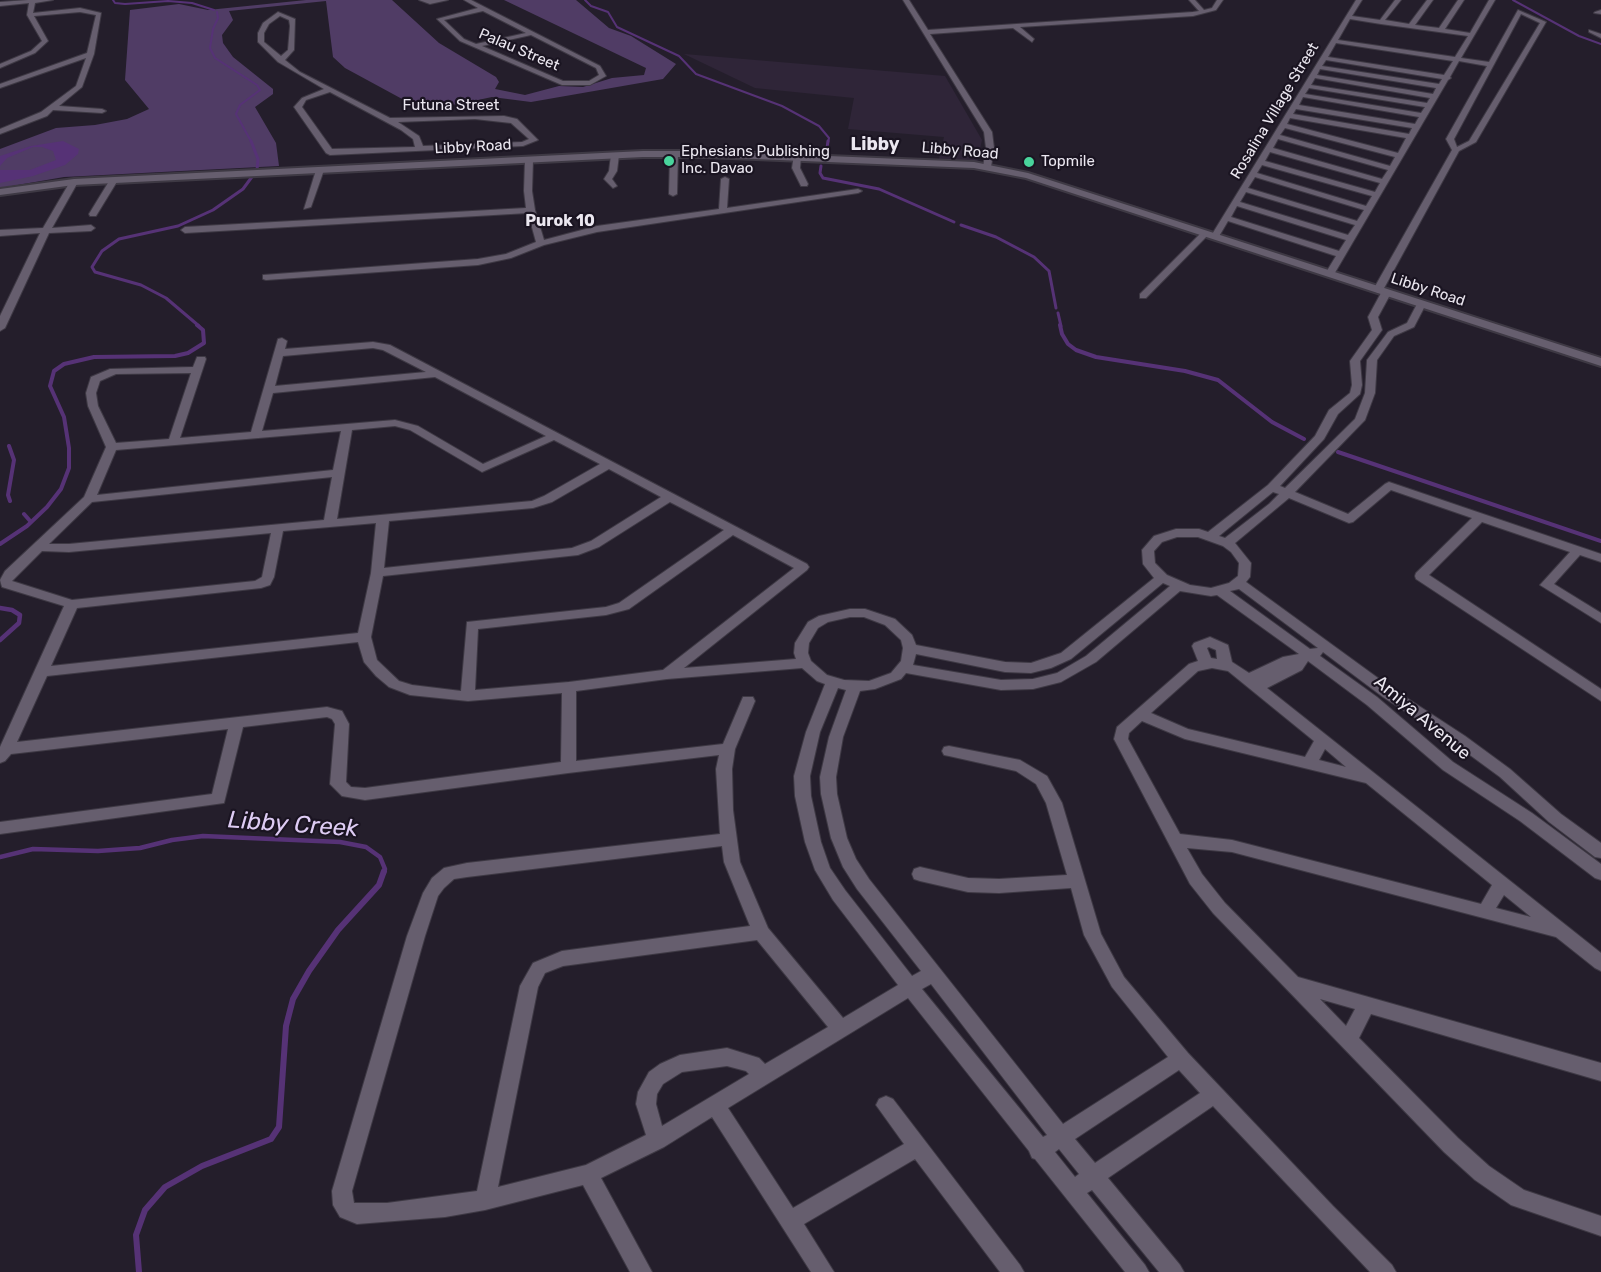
<!DOCTYPE html>
<style>
body{margin:0}
canvas{display:block;background:#241e2b}
</style>
<canvas width="1601" height="1272"></canvas>
<script>
const context = document.querySelector('canvas').getContext('2d');
context.lineJoin = 'round';
function paint(path, color) { context.fillStyle = color; context.fill(path, 'evenodd'); }
const toPath = rows => new Path2D(rows.map(r => 'M' + r).join(''));
function stroke(path, color, width, dash) { context.strokeStyle = color; context.lineWidth = width; context.lineCap = dash ? 'butt' : 'round'; context.setLineDash(dash || []); context.stroke(path); }
function label(font, color, halo, rows, align = 'center') {
  context.font = font + ' Rubik,sans-serif'; context.lineWidth = 4.5; context.setLineDash([]); context.textBaseline = 'middle'; context.strokeStyle = halo; context.fillStyle = color; for (const [text, x, y, turn = 0] of rows) {
    context.save(); context.translate(x, y); context.rotate((+turn || 0) * Math.PI / 180); context.textAlign = isNaN(turn) ? turn : align; if (halo) context.strokeText(text, 0, 0); context.fillText(text, 0, 0); context.restore();
  }
}
paint(toPath([
 [684,54,945,76,982,140,977,162,939,159,944,137,848,129,854,98,755,88]
]), '#2f2538');
paint(toPath([
 [306,0,392,0,439,43,496,77,499,82,495,89,525,95,559,86,583,87,612,78,644,75,646,68,504,0,576,0,609,28,631,36,676,64,663,79,531,102,492,97,459,104,436,106,419,104,404,100,345,68,333,57,326,1,229,11,233,20,222,35,223,43,233,57,273,89,273,94,255,107,276,143,279,166,64,177,0,188,0,149,56,128,95,125,127,119,149,109,125,80,130,10,179,4,208,10]
]), '#503c65');
paint(toPath([
 [63,141,79,149,78,154,65,165,33,176,0,183,0,170,30,170,56,160,53,151,42,147,33,147,7,158,0,166,0,156,31,146]
]), '#563276');
stroke(toPath([
 [113,0,115,3,125,4,168,1,192,3,214,10],
 [585,0,591,6,608,12,617,27,679,56,696,74,782,106,819,126,829,138,828,143],
 [1513,0,1579,36,1601,44],
 [217,12,218,18,213,29,210,48,215,58,257,85,260,90,240,105,236,114,252,143]
]), '#563276', 2);
stroke(toPath([
 [826,155,828,141],
 [821,166,820,173,823,178,879,189,954,222],
 [961,225,996,237,1034,257,1049,271,1056,308],
 [1058,313,1061,326],
 [199,326,166,298,141,285,95,272,92,267,102,251,119,239,178,226,213,210,243,189,257,170,258,159,251,141]
]), '#563276', 3);
stroke(toPath([
 [1060,325,1062,334,1068,344,1076,350,1096,357,1185,371,1218,380,1272,422,1304,439],
 [9,446,14,460,8,495,10,501],
 [1338,452,1601,541],
 [24,514,31,522],
 [0,544,27,526,47,507,61,489,69,468,69,448,64,417,50,386,54,371,64,364,94,357,175,356,188,353,204,343,203,330,197,325]
]), '#563276', 4);
stroke(toPath([
 [0,608,12,610,20,615,19,623,0,640],
 [0,857,33,849,98,851,140,848,172,840,203,836,340,842,366,847,380,857,385,869,384,873]
]), '#563276', 4.5);
stroke(toPath([
 [139,1272,136,1235,145,1210,165,1187,202,1166,271,1139,279,1127,286,1026,293,999,309,971,338,930,379,885,384,871]
]), '#563276', 6);
const minor = toPath([
 [28,0,53,0,35,3,33,13,80,8,101,13,94,54,82,87,59,106,102,109,106,111,102,113,53,110,47,116,0,134,0,129,41,112,76,86,86,58,0,88,0,84,87,53,96,15,80,12,34,16,48,41,35,53,0,68,0,64,31,51,42,41,27,15,29,3,0,6,0,2,28,0],
 [419,0,448,0,430,4,419,0],
 [464,0,471,0,600,66,606,76,590,85,562,85,460,41,437,19,478,8,464,0],
 [483,11,526,33,476,44,464,39,444,20,483,11],
 [531,35,596,68,599,75,589,81,563,81,482,46,531,35],
 [903,0,909,0,928,30,1193,12,1199,11,1189,0,1195,0,1204,10,1212,8,1217,0,1223,0,1216,10,1193,16,1020,27,1034,39,1032,42,1013,28,930,34,992,132,994,148,991,167,987,169,983,167,986,148,984,132,903,0],
 [1356,0,1362,0,1352,16,1380,20,1395,0,1401,0,1385,20,1409,24,1427,0,1433,0,1415,25,1439,28,1458,0,1464,0,1445,29,1470,33,1489,0,1495,0,1461,58,1489,62,1518,10,1546,22,1476,142,1459,151,1383,290,1378,293,1373,290,1452,150,1446,139,1487,66,1459,61,1450,77,1451,78,1448,80,1333,276,1325,274,1336,256,1228,221,1218,238,1211,236,1356,0],
 [1521,14,1540,23,1469,141,1457,147,1454,139,1521,14],
 [1350,19,1381,24,1468,36,1455,57,1338,40,1350,19],
 [1336,43,1453,61,1444,75,1328,57,1336,43],
 [1326,60,1442,79,1439,84,1322,66,1326,60],
 [1320,69,1436,88,1433,94,1317,75,1320,69],
 [1315,78,1430,98,1427,103,1311,85,1315,78],
 [1309,88,1425,107,1421,113,1305,94,1309,88],
 [1303,97,1419,117,1415,124,1299,105,1303,97],
 [1296,109,1412,128,1409,134,1293,114,1296,109],
 [1290,118,1406,138,1398,153,1287,124,1290,118],
 [1285,128,1395,157,1390,166,1280,135,1285,128],
 [1278,139,1388,170,1382,179,1273,148,1278,139],
 [1270,152,1380,183,1375,192,1265,161,1270,152],
 [1262,165,1372,196,1366,206,1257,173,1262,165],
 [1255,177,1364,210,1357,221,1248,188,1255,177],
 [1246,192,1355,225,1348,235,1240,202,1246,192],
 [1237,206,1346,240,1339,251,1231,217,1237,206],
 [1601,10,1601,14,1594,13,1595,12,1601,10],
 [278,12,295,19,294,50,285,60,300,72,390,118,504,116,517,119,538,140,523,146,330,155,326,153,294,107,302,98,324,89,278,62,258,42,258,33,263,23,278,12],
 [280,16,289,20,290,26,288,50,281,56,264,42,264,33,269,24,280,16],
 [330,92,401,130,413,139,415,147,332,149,302,107,306,100,330,92],
 [475,119,511,123,529,139,522,142,423,146,419,136,398,122,475,119],
 [1589,30,1601,34,1601,38,1589,32,1589,30],
 [674,152,678,154,677,194,673,196,669,194,670,154,674,152],
 [615,153,619,155,617,171,612,179,617,186,613,188,604,179,609,171,611,155,615,153],
 [794,155,801,157,800,168,808,184,807,186,801,186,792,168,794,155],
 [529,158,533,160,532,191,535,210,544,240,597,226,719,209,721,179,725,177,729,179,727,208,858,189,862,191,858,193,597,232,544,245,511,258,478,265,266,280,263,279,263,275,478,259,506,254,536,242,528,213,185,233,181,230,185,227,526,208,524,191,525,160,529,158],
 [320,168,324,170,311,207,304,209,316,170,320,168],
 [111,178,118,180,96,216,90,216,89,214,111,178],
 [71,180,78,182,52,228,91,225,95,228,91,231,49,233,5,328,0,331,0,316,40,233,0,236,0,230,43,228,71,180],
 [1203,231,1210,233,1146,298,1140,298,1140,294,1203,231],
 [1386,290,1391,293,1378,317,1382,330,1360,361,1362,385,1360,394,1338,414,1324,439,1280,486,1285,488,1355,419,1365,393,1367,360,1388,332,1407,323,1418,302,1424,302,1426,304,1414,327,1394,336,1377,360,1375,393,1365,420,1295,492,1348,514,1385,484,1389,482,1601,554,1601,562,1580,555,1554,584,1601,613,1601,623,1540,585,1570,552,1482,522,1429,575,1601,689,1601,701,1416,579,1415,576,1416,573,1472,518,1391,490,1353,522,1349,523,1289,498,1235,543,1251,563,1250,577,1246,582,1393,689,1465,736,1510,769,1561,814,1601,843,1601,858,1595,857,1549,822,1500,777,1455,744,1383,697,1323,652,1320,656,1377,697,1453,762,1532,813,1601,864,1601,880,1595,878,1520,821,1443,770,1367,705,1308,661,1302,670,1267,688,1601,953,1601,971,1595,968,1556,937,1232,852,1187,848,1202,874,1225,903,1298,977,1601,1063,1601,1081,1371,1014,1359,1038,1458,1138,1489,1166,1524,1190,1601,1216,1601,1236,1511,1205,1475,1180,1444,1152,1213,913,1190,884,1114,739,1117,727,1189,664,1198,661,1192,646,1194,643,1210,637,1228,645,1232,662,1249,673,1283,657,1299,654,1217,595,1211,596,1180,591,1096,662,1061,682,1033,689,1001,690,906,673,901,679,875,689,860,691,843,737,836,777,837,794,847,838,856,859,869,879,1063,1124,1168,1057,1112,987,1084,935,1071,888,999,893,968,892,920,881,914,879,912,874,914,869,920,867,968,878,999,879,1067,875,1046,803,1036,784,1016,771,949,756,944,755,942,751,944,747,949,746,1020,760,1047,776,1062,803,1101,934,1124,977,1188,1053,1333,1206,1392,1265,1396,1272,1370,1272,1213,1106,1108,1178,1180,1265,1184,1272,1159,1272,1092,1190,1087,1193,1145,1265,1149,1272,1125,1272,1035,1159,1032,1158,1029,1151,908,998,728,1108,793,1208,904,1144,876,1105,879,1099,886,1096,893,1099,1020,1265,1024,1272,1000,1272,915,1159,804,1224,834,1272,811,1272,712,1117,664,1147,601,1178,652,1272,630,1272,583,1185,485,1210,445,1217,357,1224,340,1217,333,1205,332,1191,407,936,423,893,432,878,444,868,467,863,720,834,716,769,719,755,568,773,365,800,342,796,330,784,335,724,332,719,327,717,243,727,224,803,0,834,0,822,212,794,228,729,11,754,5,761,0,763,0,747,64,606,2,587,0,580,5,571,84,497,106,447,88,406,86,393,91,377,110,369,193,367,197,357,205,357,206,359,180,438,251,432,278,339,282,338,287,341,285,349,373,342,390,345,807,564,809,567,807,570,684,668,796,659,794,653,795,643,808,622,819,616,850,609,865,609,895,619,912,635,916,645,1005,662,1031,663,1061,653,1154,578,1143,564,1142,550,1154,536,1176,529,1199,529,1208,532,1268,485,1315,436,1329,410,1350,393,1352,385,1350,361,1372,330,1368,317,1381,293,1386,290],
 [373,348,383,350,426,372,275,386,283,356,373,348],
 [191,373,169,439,116,443,98,406,96,393,100,381,116,374,191,373],
 [435,377,546,436,483,464,418,426,395,420,262,431,273,393,435,377],
 [395,426,410,430,482,472,554,440,600,464,544,496,532,501,337,519,352,430,395,426],
 [341,431,333,470,97,495,116,450,341,431],
 [609,469,661,497,591,541,572,548,384,568,389,521,533,508,552,502,609,469],
 [332,477,324,520,69,544,49,544,92,502,332,477],
 [1273,492,1279,494,1269,504,1225,538,1219,536,1273,492],
 [670,502,724,530,619,603,606,607,467,622,461,691,412,685,399,681,377,660,371,637,383,576,578,555,599,547,670,502],
 [376,523,371,573,358,633,51,666,77,608,261,588,270,585,274,577,283,531,376,523],
 [271,533,262,577,255,581,72,600,12,581,42,551,69,552,271,533],
 [733,535,794,568,663,670,569,682,475,690,478,629,606,615,629,609,733,535],
 [1177,537,1198,537,1223,546,1231,552,1239,563,1238,576,1229,583,1211,588,1190,585,1167,575,1155,563,1154,551,1162,542,1177,537],
 [1163,583,1170,586,1086,656,1057,673,1033,679,1001,680,913,665,916,654,1005,672,1031,673,1051,668,1071,659,1163,583],
 [1239,589,1318,648,1310,649,1230,591,1239,589],
 [850,617,864,617,885,625,901,640,903,648,901,661,891,673,869,681,844,680,827,675,811,661,808,653,809,643,818,628,828,622,850,617],
 [358,642,364,662,376,676,389,687,410,695,468,701,562,693,561,762,365,788,351,787,346,782,349,724,342,711,327,707,17,742,47,676,358,642],
 [1209,647,1216,650,1217,659,1211,658,1207,648,1209,647],
 [802,668,817,681,825,684,806,732,794,776,795,796,805,842,815,870,833,900,898,985,843,1018,768,928,740,862,733,810,732,769,735,749,755,701,753,697,743,697,723,744,576,761,576,691,667,679,802,668],
 [1212,668,1228,671,1314,741,1305,757,1188,729,1151,713,1198,671,1212,668],
 [838,688,846,690,829,737,820,777,821,794,831,838,843,867,857,889,921,971,912,976,845,890,830,868,821,842,811,796,810,776,820,732,838,688],
 [1142,721,1185,739,1366,783,1492,885,1481,904,1232,840,1180,834,1128,739,1129,733,1142,721],
 [1325,749,1346,767,1319,760,1325,749],
 [722,846,724,862,750,926,562,951,533,963,520,986,477,1191,387,1203,354,1203,352,1191,425,936,438,896,444,888,454,879,467,877,722,846],
 [1504,895,1531,917,1496,908,1504,895],
 [757,940,828,1027,765,1064,759,1058,727,1048,680,1055,660,1064,649,1072,638,1092,636,1104,646,1135,586,1165,498,1187,538,987,545,973,563,966,757,940],
 [931,984,1047,1135,1043,1137,922,989,931,984],
 [1320,999,1355,1009,1346,1026,1320,999],
 [727,1066,746,1071,749,1074,662,1126,656,1104,657,1094,663,1084,682,1072,727,1066],
 [1179,1070,1200,1093,1095,1163,1075,1139,1179,1070],
 [1059,1149,1079,1174,1075,1177,1055,1152,1059,1149]
]);
const secondary = toPath([
 [643,151,707,151,974,162,1028,173,1601,358,1601,366,1026,178,974,168,707,157,643,157,74,185,0,195,0,189,74,179,643,151]
]);
stroke(minor, '#3e3944', 2);
stroke(secondary, '#3e3944', 4);
paint(minor, '#665e6e');
paint(secondary, '#665e6e');
for (const [x, y, r, color] of [
 [669,161,6,"#49d49c"],
 [1029,162,6,"#49d49c"]
]) { const dot = new Path2D(); dot.arc(x, y, r, 0, 2 * Math.PI); context.fillStyle = color; context.fill(dot); stroke(dot, '#1a1421', 2); }
label('15px', '#ebe7f0', '#1a1421', [
 ["Palau Street",519,50,23],
 ["Futuna Street",451,106],
 ["Rosalina Village Street",1275,111,-59],
 ["Libby Road",473,147,-3],
 ["Libby Road",960,151,5],
 ["Libby Road",1428,290,18]
]);
label('15px', '#ebe7f0', '#1a1421', [
 ["Ephesians Publishing",681,152],
 ["Inc. Davao",681,169],
 ["Topmile",1041,162]
], 'left');
label('bold 16px', '#ebe7f0', '#1a1421', [
 ["Purok 10",560,221]
]);
label('bold 18px', '#ebe7f0', '#1a1421', [
 ["Libby",875,145]
]);
label('18px', '#ebe7f0', '#1a1421', [
 ["Amiya Avenue",1422,718,40]
]);
label('italic 24px', '#deccf4', '#1a1421', [
 ["Libby Creek",293,825,4]
]);
</script>
